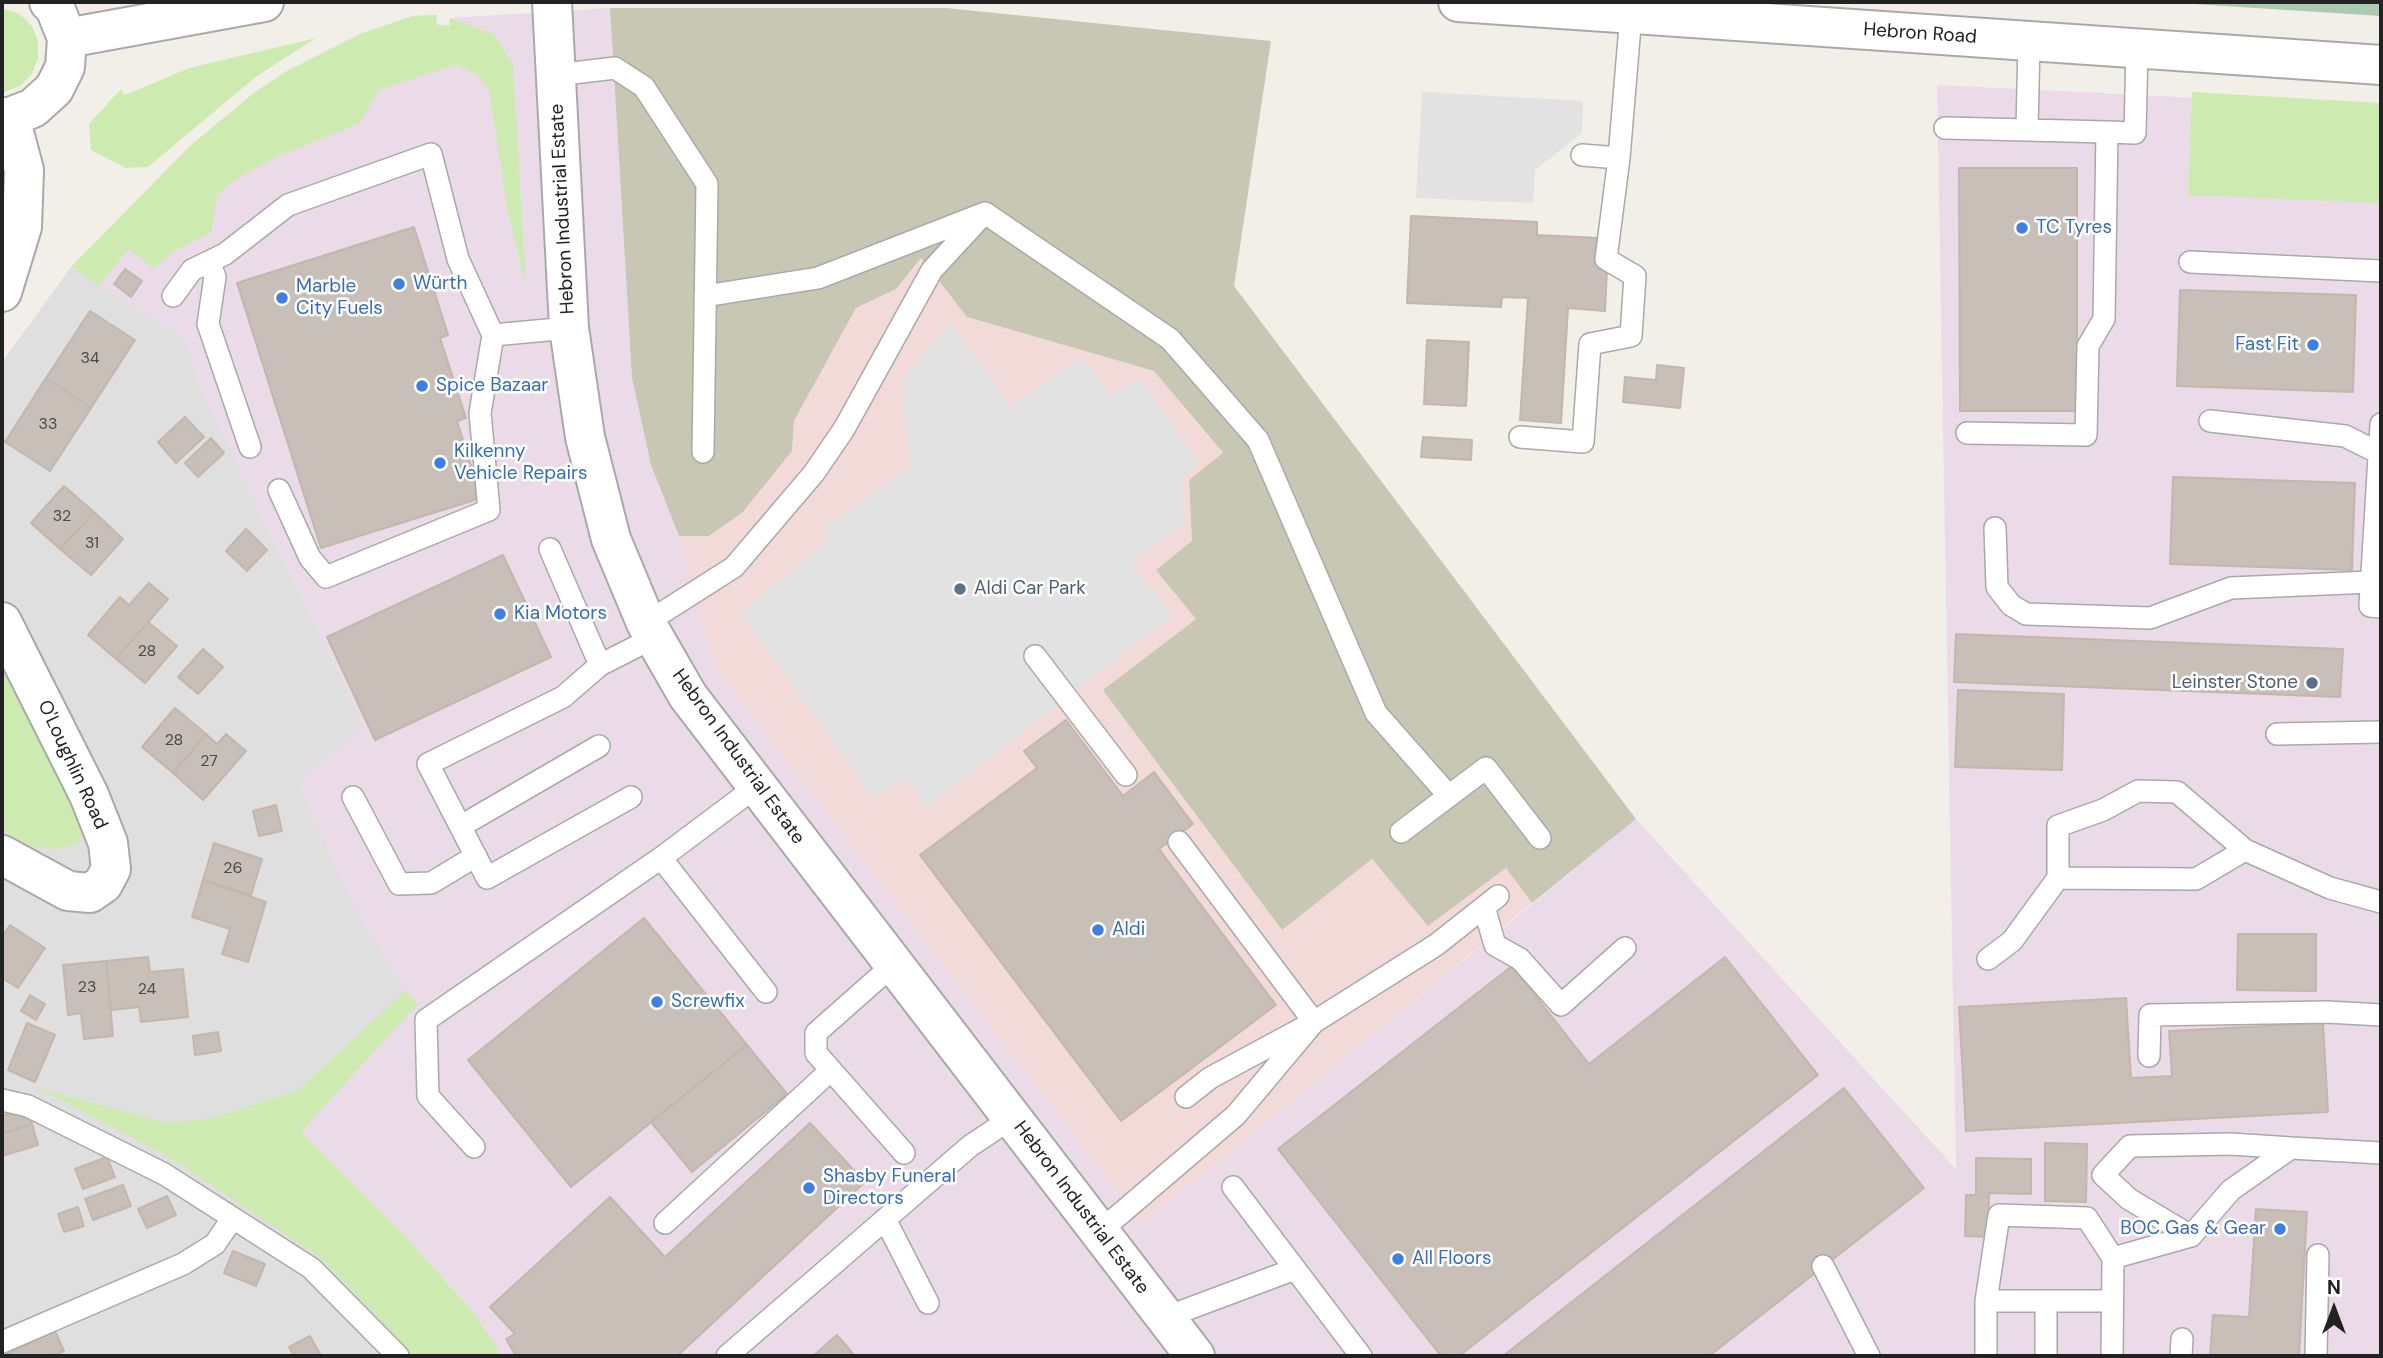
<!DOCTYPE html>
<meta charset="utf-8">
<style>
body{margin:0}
#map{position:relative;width:2383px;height:1358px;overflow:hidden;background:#f2efe9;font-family:"DM Sans",sans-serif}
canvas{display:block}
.frame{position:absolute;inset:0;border:4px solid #222;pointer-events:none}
.north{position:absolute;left:2299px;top:1274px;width:70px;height:70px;-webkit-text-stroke:5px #fff;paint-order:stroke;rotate:0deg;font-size:19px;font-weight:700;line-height:28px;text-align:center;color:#222}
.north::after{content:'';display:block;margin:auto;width:24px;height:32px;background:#222;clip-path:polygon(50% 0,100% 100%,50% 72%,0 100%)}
</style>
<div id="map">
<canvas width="2383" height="1358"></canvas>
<div class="frame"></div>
<div class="north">N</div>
</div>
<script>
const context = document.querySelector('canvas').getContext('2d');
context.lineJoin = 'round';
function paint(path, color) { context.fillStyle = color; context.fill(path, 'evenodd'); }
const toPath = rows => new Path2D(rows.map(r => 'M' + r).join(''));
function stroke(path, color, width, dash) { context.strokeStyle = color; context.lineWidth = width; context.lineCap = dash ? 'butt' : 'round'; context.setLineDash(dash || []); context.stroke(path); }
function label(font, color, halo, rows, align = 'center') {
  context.font = font + ' "DM Sans",sans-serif'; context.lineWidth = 5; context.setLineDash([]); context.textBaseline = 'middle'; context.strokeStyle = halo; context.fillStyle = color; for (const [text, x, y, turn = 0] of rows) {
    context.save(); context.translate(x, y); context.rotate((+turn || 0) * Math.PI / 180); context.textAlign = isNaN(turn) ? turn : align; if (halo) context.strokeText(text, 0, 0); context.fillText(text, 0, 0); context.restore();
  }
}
paint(toPath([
 [71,267,185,337,202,390,364,726,418,1004,301,1132,502,1356,2,1356,2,362]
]), '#e0dfdf');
paint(toPath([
 [921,258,967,317,1154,371,1223,454,1189,480,1196,619,1281,930,1372,859,1428,925,1507,867,1532,903,1142,1225,714,667,679,536,709,536,743,512,792,451,794,421,856,308,896,289]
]), '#f2dad9');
paint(toPath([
 [610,8,632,378,651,465,679,536,715,667,1142,1224,1636,819,1956,1169,1937,85,2381,107,2381,1356,502,1356,475,1314,404,1235,301,1132,418,1004,406,991,354,907,298,783,364,726,202,390,185,337,71,267,190,146,255,92,287,71,360,34,413,16,437,15,436,24,449,26,450,18]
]), '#ebdbe8');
paint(toPath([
 [610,8,946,8,1271,41,1234,286,1636,819,1532,903,1506,868,1428,926,1372,859,1282,930,1103,690,1196,619,1156,570,1192,541,1189,480,1223,453,1154,371,967,317,921,258,896,289,856,308,794,421,792,451,743,512,709,536,679,536,651,465,632,378]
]), '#c7c7b4');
paint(toPath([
 [2,8,20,14,32,26,38,41,38,58,32,74,20,86,4,92],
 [437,15,436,25,449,26,450,18,494,34,513,65,526,286,508,212,489,90,476,74,456,65,379,90,360,123,277,157,233,181,217,195,211,233,174,251,154,269,129,249,99,285,71,267,190,146,255,92,287,71,360,34,413,16],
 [316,38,257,76,148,167,126,168,91,150,89,124,121,89,125,95,189,68],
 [2192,92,2381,103,2381,203,2188,195],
 [2,650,84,829,79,842,63,848,46,849,20,843,2,827],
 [406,991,418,1004,301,1132,404,1235,475,1314,502,1356,410,1356,395,1335,321,1258,166,1155,36,1087,165,1123,210,1119,299,1090]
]), '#cdebb0');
paint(toPath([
 [2162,2,2381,2,2381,16]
]), '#aacbaf');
paint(toPath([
 [1422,92,1583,101,1582,133,1535,170,1533,203,1416,198],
 [951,323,1011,407,1081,357,1111,396,1138,378,1200,462,1183,477,1184,523,1131,564,1172,616,927,807,905,777,874,799,740,613,830,539,822,529,910,467,901,378]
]), '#e2e2e2');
const building = toPath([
 [1959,168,2077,168,2077,411,1960,411,1959,168],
 [1411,216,1537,222,1537,235,1599,238,1598,269,1607,270,1605,311,1568,308,1561,423,1520,420,1528,298,1502,297,1501,307,1407,303,1411,216],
 [414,227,448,335,440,338,466,418,457,421,481,498,321,548,237,283,414,227],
 [125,269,142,281,131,297,114,284,125,269],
 [2180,290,2356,295,2353,392,2177,386,2180,290],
 [90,311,135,340,91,408,46,378,90,311],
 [1427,340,1469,342,1466,406,1424,404,1427,340],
 [1657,365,1684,368,1680,408,1623,402,1625,377,1656,380,1657,365],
 [46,378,91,408,50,471,5,442,46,378],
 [185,417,204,437,176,463,158,442,185,417],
 [1423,437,1472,440,1471,460,1421,457,1423,437],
 [211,438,224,453,198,477,185,463,211,438],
 [2173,477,2355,483,2352,570,2170,564,2173,477],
 [64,486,94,512,60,549,31,523,64,486],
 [94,512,123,539,91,575,60,549,94,512],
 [246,529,267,550,247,571,226,551,246,529],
 [503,555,551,657,375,740,327,637,503,555],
 [149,583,168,599,116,659,88,635,120,597,129,605,149,583],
 [148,622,177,646,145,683,116,659,148,622],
 [1956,634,2343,649,2340,697,1954,682,1956,634],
 [203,649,223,667,198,694,178,677,203,649],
 [1958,690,2064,694,2062,770,1955,767,1958,690],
 [175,708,206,734,173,773,142,747,175,708],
 [1066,720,1123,796,1154,772,1193,824,1159,849,1276,1005,1121,1121,920,855,1037,768,1024,751,1066,720],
 [206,734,217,744,226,734,246,751,203,800,173,773,206,734],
 [276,805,282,831,259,836,253,811,276,805],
 [214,843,262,859,251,895,203,880,214,843],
 [203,880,266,902,248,962,222,954,230,929,192,917,203,880],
 [644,918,747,1045,571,1187,468,1060,644,918],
 [10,925,45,948,18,988,2,978,2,937,10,925],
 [2238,934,2316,934,2316,991,2237,990,2238,934],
 [148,957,150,972,183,969,188,1017,141,1022,139,1007,111,1010,106,961,148,957],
 [1725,957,1818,1075,1459,1356,1441,1356,1278,1149,1512,966,1589,1064,1725,957],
 [106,961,113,1036,84,1039,81,1013,68,1015,63,965,106,961],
 [30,995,45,1004,36,1020,21,1011,30,995],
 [2126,998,2131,1078,2172,1076,2169,1031,2323,1023,2328,1112,1966,1131,1959,1007,2126,998],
 [27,1023,55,1035,35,1082,8,1070,27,1023],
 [218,1032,221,1051,195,1055,193,1036,218,1032],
 [747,1045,787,1094,692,1172,651,1122,747,1045],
 [1844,1088,1924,1188,1709,1356,1503,1356,1844,1088],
 [27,1108,32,1124,2,1134,2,1116,27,1108],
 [810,1123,865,1182,677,1356,516,1356,506,1339,515,1334,490,1307,610,1197,665,1257,810,1123],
 [32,1124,38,1145,2,1156,2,1134,32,1124],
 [2045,1143,2087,1144,2086,1202,2045,1201,2045,1143],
 [107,1157,115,1177,83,1189,75,1169,107,1157],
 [1976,1158,2031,1159,2031,1194,1989,1193,1988,1237,1965,1236,1966,1195,1976,1195,1976,1158],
 [123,1185,131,1206,93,1220,85,1199,123,1185],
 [167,1196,176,1215,147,1228,138,1209,167,1196],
 [78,1207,84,1226,64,1232,58,1214,78,1207],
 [2256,1209,2307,1212,2299,1356,2210,1356,2213,1315,2249,1317,2256,1209],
 [233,1251,265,1264,256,1286,224,1273,233,1251],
 [55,1331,64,1351,53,1356,2,1356,55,1331],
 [837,1335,855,1356,813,1356,837,1335],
 [310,1336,321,1356,294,1356,289,1347,310,1336]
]);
paint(building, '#c7bfb8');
stroke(building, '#c4b6ab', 2);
const service = toPath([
 [2029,41,2027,130,2107,132],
 [556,75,615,68,644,87,707,184,703,452],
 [1945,128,2027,130],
 [1582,155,1619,158,1631,14],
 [209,262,215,277,208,324,250,447],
 [2190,262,2381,271],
 [173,296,192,270,225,254,288,205,431,154,458,259,493,335,569,328],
 [705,296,818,278,985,213,1170,339,1258,440,1376,713,1449,796],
 [2210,421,2345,436,2381,454],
 [2381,424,2370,606,2381,607],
 [1967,433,2086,435,2088,346,2104,319,2107,132,2135,133,2137,49],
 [1520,437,1583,442,1590,344,1631,336,1635,276,1606,259,1619,158],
 [279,490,310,558,326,577,489,510,480,413,493,335],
 [1995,528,1997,587,2011,605,2026,614,2150,618,2231,588,2371,582],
 [550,549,600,665,655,637],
 [646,623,734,567,814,473,844,429,932,270,980,218],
 [1035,656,1126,775],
 [600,665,563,697,428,764,487,878,631,797],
 [2277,734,2381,732],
 [353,797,399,884,431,883,476,856],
 [461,826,599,746],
 [1401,832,1486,768,1540,838],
 [1179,842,1314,1022,1210,1078,1186,1097],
 [2245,850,2196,879,2058,878,2058,826,2103,810,2138,791,2177,792,2245,850,2330,888,2381,902],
 [661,858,766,992],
 [1484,907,1495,945,1520,959,1561,1005,1625,948],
 [1988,959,2012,941,2058,878],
 [894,964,816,1033,816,1053,904,1153],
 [2149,1056,2150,1015,2327,1012,2381,1015],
 [2,1100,28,1106,164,1174,311,1268,398,1356],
 [474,1147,428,1096,426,1020,661,858,757,786],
 [1233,1187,1361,1356],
 [885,1219,928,1303],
 [665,1223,831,1070],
 [1099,1232,1236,1115,1314,1022,1436,945,1498,896],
 [2191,1236,2129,1199,2103,1175,2130,1146,2231,1144,2291,1148],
 [1823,1266,1869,1356],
 [1986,1301,1999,1215,2087,1218,2113,1258],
 [1164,1318,1295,1269],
 [2,1342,183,1264,215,1244,232,1219],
 [727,1356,970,1146,1012,1118],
 [1986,1356,1986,1301,2046,1301],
 [2046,1356,2046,1301,2112,1301],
 [2112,1356,2113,1258,2191,1236,2231,1190,2291,1148,2381,1153],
 [2181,1356,2182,1339],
 [2316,1356,2318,1255]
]);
const minor = toPath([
 [552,2,569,328,585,437,611,539,646,623,688,696,1195,1356],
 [2,622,89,795,108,843,111,869,103,884,90,893,68,891,2,855]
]);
const tertiary = toPath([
 [1458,2,2381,65],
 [67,38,264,2],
 [2,117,10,117,33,108,54,89,65,67,67,38,55,8,49,2],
 [2,292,22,227,24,170,10,117]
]);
stroke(service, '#a9a9a9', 24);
stroke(minor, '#a9a9a9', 42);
stroke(tertiary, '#a9a9a9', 42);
stroke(service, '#fff', 21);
stroke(minor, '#fff', 38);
stroke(tertiary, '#fff', 38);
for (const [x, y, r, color] of [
 [2022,228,7,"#3f7fe0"],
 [399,284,7,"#3f7fe0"],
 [282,298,7,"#3f7fe0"],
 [2313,345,7,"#3f7fe0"],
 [422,386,7,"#3f7fe0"],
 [440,463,7,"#3f7fe0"],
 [960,589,7,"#5c6f8a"],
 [500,614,7,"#3f7fe0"],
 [2312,683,7,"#5c6f8a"],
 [1098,930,7,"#3f7fe0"],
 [657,1002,7,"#3f7fe0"],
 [809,1188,7,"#3f7fe0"],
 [2280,1229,7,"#3f7fe0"],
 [1398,1259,7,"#3f7fe0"]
]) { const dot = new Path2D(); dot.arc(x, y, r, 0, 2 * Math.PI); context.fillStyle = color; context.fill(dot); stroke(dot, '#fff', 2.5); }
label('16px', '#4b4948', null, [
 ["34",90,359],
 ["33",48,425],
 ["32",62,517],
 ["31",92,544],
 ["28",147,652],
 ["28",174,741],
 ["27",209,762],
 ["26",233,869],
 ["23",87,988],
 ["24",147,990]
]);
label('19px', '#222', '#fff', [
 ["Hebron Road",1920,34,4],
 ["Hebron Industrial Estate",563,209,-93],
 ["Hebron Industrial Estate",738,757,54],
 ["O'Loughlin Road",72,765,65],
 ["Hebron Industrial Estate",1081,1208,53]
]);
label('19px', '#366cbe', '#fff', [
 ["TC Tyres",2036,228],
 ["Würth",413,284],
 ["Marble",296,287],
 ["City Fuels",296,309],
 ["Fast Fit",2299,345,"right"],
 ["Spice Bazaar",436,386],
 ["Kilkenny",454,452],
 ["Vehicle Repairs",454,474],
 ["Kia Motors",514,614],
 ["Aldi",1112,930],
 ["Screwfix",671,1002],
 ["Shasby Funeral",823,1177],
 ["Directors",823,1199],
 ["BOC Gas & Gear",2266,1229,"right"],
 ["All Floors",1412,1259]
], 'left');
label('19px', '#4e5e75', '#fff', [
 ["Aldi Car Park",974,589],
 ["Leinster Stone",2298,683,"right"]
], 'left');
</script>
